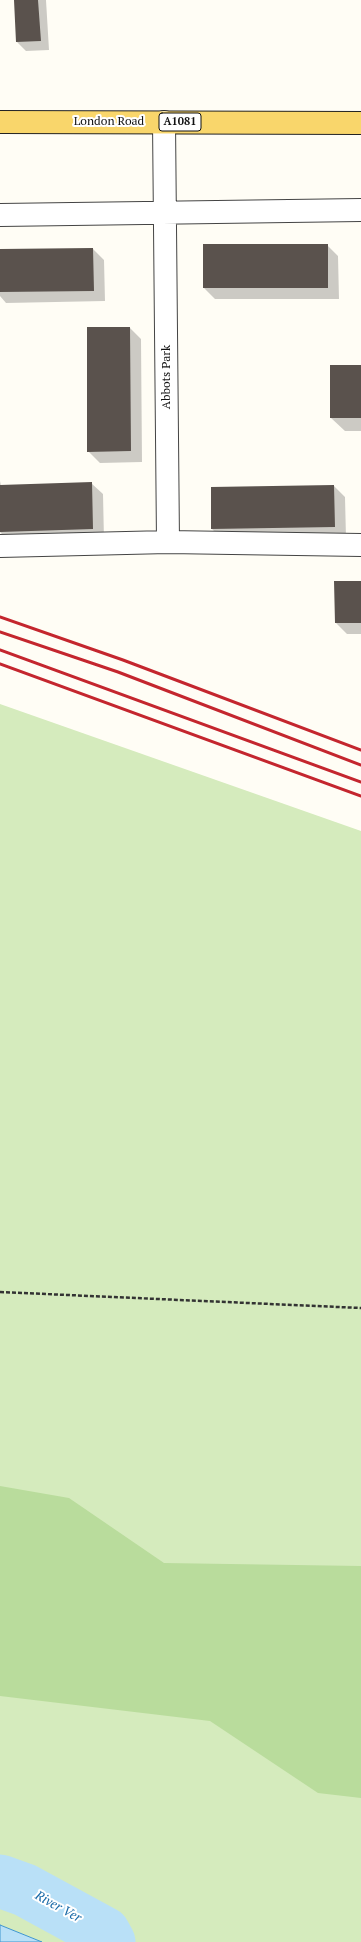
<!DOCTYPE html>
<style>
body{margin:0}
canvas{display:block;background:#fffdf5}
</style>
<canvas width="361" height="1942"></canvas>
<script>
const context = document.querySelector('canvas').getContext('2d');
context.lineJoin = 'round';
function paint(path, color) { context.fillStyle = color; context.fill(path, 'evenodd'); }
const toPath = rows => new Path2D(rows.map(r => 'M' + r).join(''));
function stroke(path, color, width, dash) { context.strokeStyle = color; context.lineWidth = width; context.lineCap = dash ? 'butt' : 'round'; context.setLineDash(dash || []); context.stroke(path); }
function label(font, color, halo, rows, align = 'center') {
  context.font = font + ' "PT Serif",serif'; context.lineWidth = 4; context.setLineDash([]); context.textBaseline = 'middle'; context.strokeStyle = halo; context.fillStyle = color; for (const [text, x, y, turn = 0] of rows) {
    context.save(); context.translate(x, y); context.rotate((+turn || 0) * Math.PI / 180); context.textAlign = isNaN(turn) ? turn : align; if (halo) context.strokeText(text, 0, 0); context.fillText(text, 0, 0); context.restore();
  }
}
paint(toPath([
 [0,704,361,831,361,1942,42,1942,0,1925]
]), '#d5ebbd');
paint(toPath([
 [0,1486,69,1498,164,1563,361,1566,361,1798,318,1793,210,1721,0,1696]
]), '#b9dc9c');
const water = toPath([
 [0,1925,42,1942,0,1942,0,1925]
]);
paint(water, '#b9e0f7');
stroke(water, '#3f96cf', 1);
paint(toPath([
 [15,0,46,0,49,50,26,51,17,42],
 [204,245,327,245,338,256,339,299,215,299,204,288],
 [93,249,104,260,105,301,6,303,0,296,0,250],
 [130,328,141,339,142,462,100,463,88,451],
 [361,366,361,431,345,431,331,418],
 [0,481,1,486,91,483,103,494,104,540,10,542,0,532],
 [334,486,345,497,346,538,223,540,212,529],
 [361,582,361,634,347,634,336,623]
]), '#0003');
stroke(toPath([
 [0,1881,25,1890,104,1933,109,1942]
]), '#b9e0f7', 53);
paint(toPath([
 [14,0,38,0,41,41,16,42],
 [203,244,328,244,328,288,203,288],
 [93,248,94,291,0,292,0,249],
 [87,327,130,327,131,451,87,452],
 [330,365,361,365,361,418,330,418],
 [92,482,93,529,0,532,0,485],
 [334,485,335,527,211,529,211,487],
 [334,581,361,581,361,623,335,623]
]), '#5a524d');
const minor = toPath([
 [164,122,168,542],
 [0,215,361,210],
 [0,546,168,542,361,545]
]);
const primary = toPath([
 [0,122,361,123]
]);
stroke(minor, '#444', 24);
stroke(primary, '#222', 24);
stroke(toPath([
 [0,1292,361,1308]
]), '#333', 2.5, [4, 2]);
stroke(minor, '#fff', 22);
stroke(primary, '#f9d66b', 22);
stroke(toPath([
 [0,617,123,660,361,750],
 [0,632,118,672,361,765],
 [0,650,361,782],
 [0,664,361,796]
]), '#c4262e', 3);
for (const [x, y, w] of [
 [180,122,42]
]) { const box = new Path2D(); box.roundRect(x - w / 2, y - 9, w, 18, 3); context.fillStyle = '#fff'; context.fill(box); stroke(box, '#111', 1); }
label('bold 11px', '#111', null, [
 ["A1081",180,122]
]);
label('12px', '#111', '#fff', [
 ["London Road",109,122],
 ["Abbots Park",167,377,-90]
]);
label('italic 13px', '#1768a6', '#fff', [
 ["River Ver",58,1907,29]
]);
</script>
